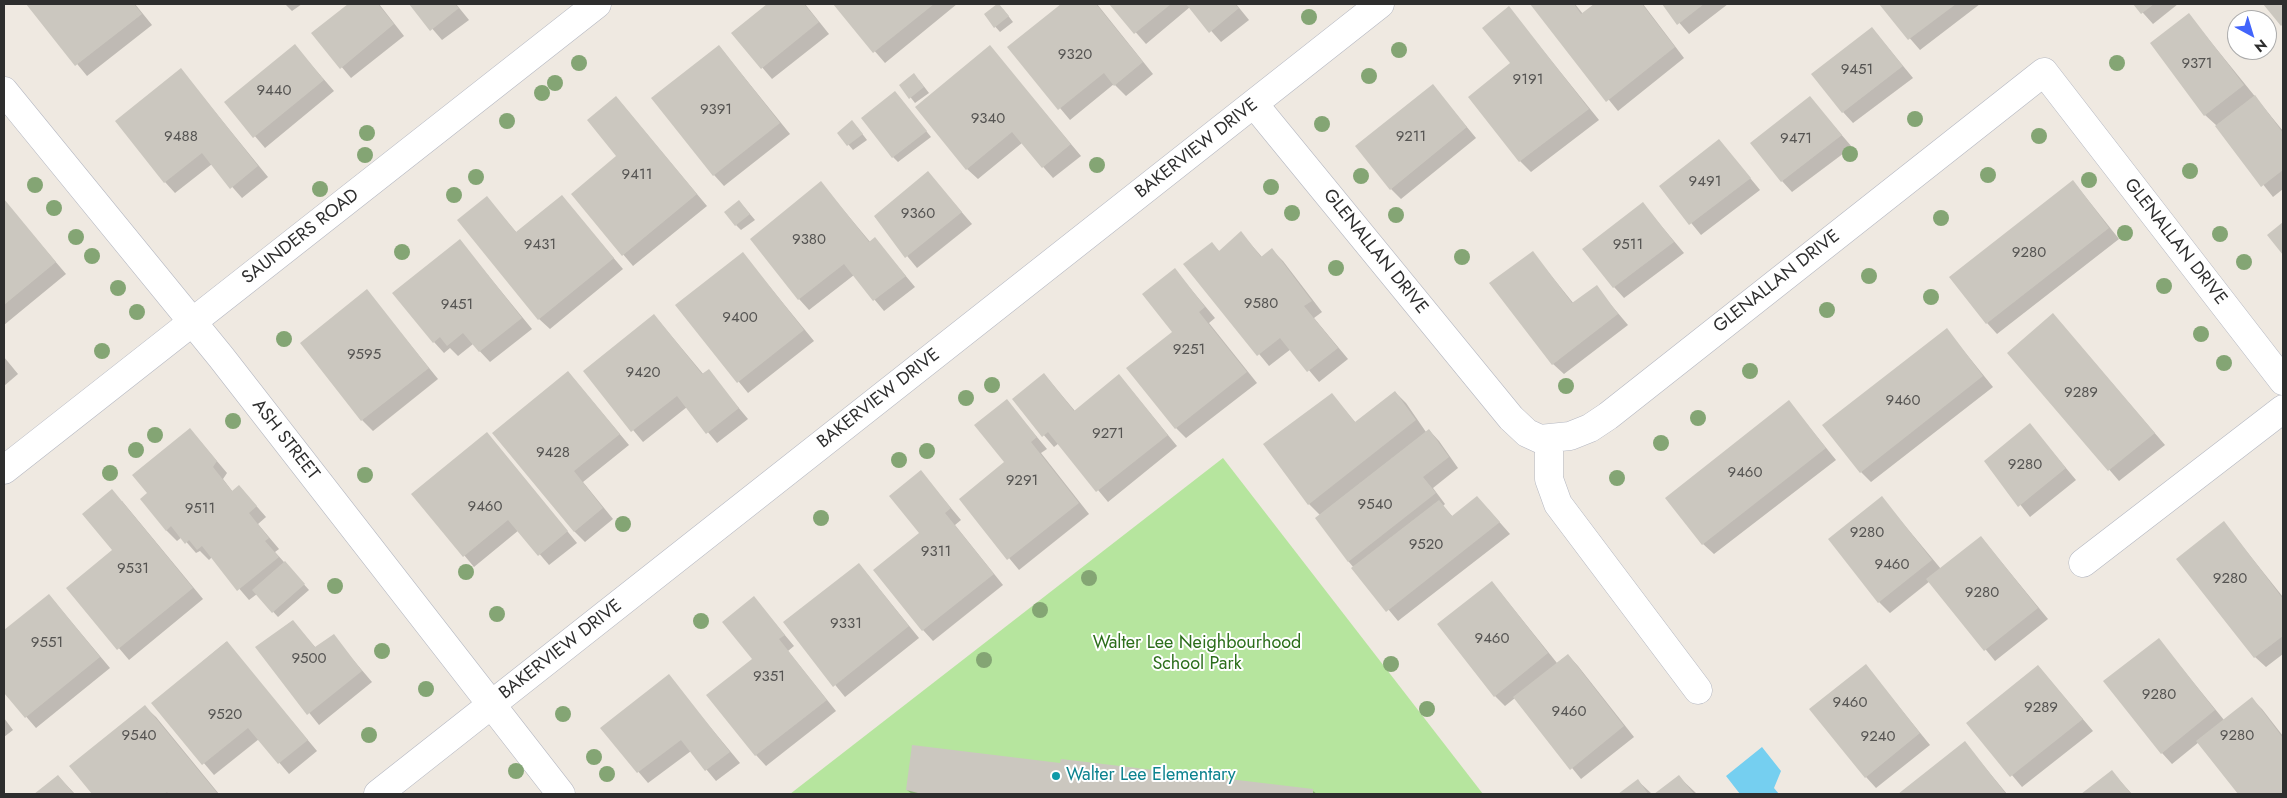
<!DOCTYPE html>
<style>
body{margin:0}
#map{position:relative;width:2287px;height:798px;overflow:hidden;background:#efe9e1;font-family:Jost,sans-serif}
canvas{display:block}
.frame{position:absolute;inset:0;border:5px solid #2e2e2e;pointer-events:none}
.north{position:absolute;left:2227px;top:10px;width:50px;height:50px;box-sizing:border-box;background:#fff;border:1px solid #ababab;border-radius:50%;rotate:141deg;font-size:14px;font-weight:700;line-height:20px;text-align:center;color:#2e2e2e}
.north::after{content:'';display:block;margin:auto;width:18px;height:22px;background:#4264fb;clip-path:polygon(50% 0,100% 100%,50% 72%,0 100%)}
</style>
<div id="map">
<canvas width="2287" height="798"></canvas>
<div class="frame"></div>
<div class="north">N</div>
</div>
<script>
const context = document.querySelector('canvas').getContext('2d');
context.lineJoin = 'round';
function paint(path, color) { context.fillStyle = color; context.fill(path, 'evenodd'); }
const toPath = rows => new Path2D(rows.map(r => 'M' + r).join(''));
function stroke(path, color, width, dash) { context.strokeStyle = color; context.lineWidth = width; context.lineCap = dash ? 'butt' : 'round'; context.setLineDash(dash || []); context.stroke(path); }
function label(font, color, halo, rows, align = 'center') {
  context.font = font + ' Jost,sans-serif'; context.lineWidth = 4; context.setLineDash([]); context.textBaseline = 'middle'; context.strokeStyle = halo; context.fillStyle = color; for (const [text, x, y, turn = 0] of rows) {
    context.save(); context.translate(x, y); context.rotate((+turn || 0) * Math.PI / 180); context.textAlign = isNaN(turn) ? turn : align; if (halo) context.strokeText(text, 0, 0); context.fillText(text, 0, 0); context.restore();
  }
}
paint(toPath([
 [1223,458,1483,794,790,794]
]), '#b6e59e');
paint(toPath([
 [1762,747,1781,771,1774,788,1779,794,1740,794,1726,776]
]), '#75cff0');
paint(toPath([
 [28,4,135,4,152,25,87,76],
 [285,4,302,4,292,11],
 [350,4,379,4,404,36,351,78,313,33],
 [411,4,456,4,469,20,442,40],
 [769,4,805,4,829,34,772,79,733,33],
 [834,4,957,4,885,63],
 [1063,4,1097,4,1153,74,1126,96,1114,84,1070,120,1009,47],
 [1111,4,1236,4,1249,20,1221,42,1190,7,1146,44],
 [1531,4,1575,4,1583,14,1597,4,1643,4,1684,58,1618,111],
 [1663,4,1728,4,1689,34],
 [1880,4,1980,4,1920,50],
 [2135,4,2178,4,2153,24],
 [1509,8,1599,120,1531,172,1520,161],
 [1003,9,1013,22,1000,32,985,15],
 [2189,15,2283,131,2283,189,2273,197,2216,125,2205,115],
 [1872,28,1913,78,1853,123,1843,112],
 [295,46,334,91,265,148,226,102],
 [719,46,790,134,724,186,714,175],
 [990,47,1081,156,1053,178,1022,143,978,179,967,169],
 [181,70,268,177,242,198,212,164,175,193,165,182],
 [919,80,929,93,915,103,901,85],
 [1433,86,1476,138,1401,199,1391,189],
 [616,97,707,206,633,266,572,194,618,156],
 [900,98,931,137,898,162,893,157],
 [1810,98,1852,147,1792,192,1782,181],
 [857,127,867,140,853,150,839,133],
 [1719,140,1760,190,1701,235,1661,186],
 [928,173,972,224,917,268,875,217],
 [2073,181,2119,239,1997,334,1987,323],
 [821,183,871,243,875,239,915,287,884,311,854,275,809,310,799,299],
 [562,197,623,269,550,329,539,319,487,198,517,233],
 [4,201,66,274,4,325],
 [1643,204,1684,253,1624,298,1614,287],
 [744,207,755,220,741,230,736,225],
 [1241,233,1262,257,1272,250,1283,261,1322,312,1314,318,1348,359,1319,382,1291,349,1269,366,1185,264,1212,244,1220,252],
 [460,241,532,329,490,362,473,344,458,356,450,348,444,353,434,342],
 [1533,253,1574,304,1596,287,1628,325,1564,374,1553,364],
 [743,254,814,341,748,393,677,306],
 [1175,270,1215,318,1209,323,1257,383,1186,438,1176,428],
 [367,291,438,379,373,431,362,420],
 [654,315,704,375,708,371,748,419,717,443,687,407,643,442,584,371],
 [2063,326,2165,445,2119,481,2009,353],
 [1947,330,1993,387,1871,482,1861,472],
 [4,357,18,374,4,386],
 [568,372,629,445,583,482,613,519,585,542,574,531],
 [1044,374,1075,411,1119,375,1177,446,1108,502,1059,443,1054,447,1013,399],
 [1395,392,1406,403,1426,432,1429,430,1439,441,1458,468,1433,488,1445,504,1443,506,1453,517,1488,509,1510,534,1398,621,1349,562,1317,518,1320,515,1309,504,1332,395,1356,423],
 [1007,401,1047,449,1041,453,1089,514,1019,570,960,499,1006,463],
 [1789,402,1836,460,1714,554,1703,544],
 [2030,425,2076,480,2030,517,1986,461],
 [190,429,227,473,223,479,233,492,239,486,266,517,258,524,279,549,275,552,309,590,278,617,257,594,249,600,212,557,209,560,200,551,196,553,182,537,177,541,166,530,149,493],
 [497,445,577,543,549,565,519,530,474,567,413,494],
 [921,472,961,520,955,525,1003,585,933,641,923,630],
 [1882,498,1941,569,1981,537,2048,619,1995,661,1930,581,1890,613,1879,602],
 [122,501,203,599,129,660,68,588,113,550],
 [2224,523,2283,597,2283,654,2266,667,2255,657],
 [859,564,919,638,845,697,784,622],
 [1492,582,1557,663,1568,655,1578,666,1634,737,1581,779,1515,698,1505,706,1495,696],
 [49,595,110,668,36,728,4,691,4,631],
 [754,598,794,646,788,651,836,711,766,766,756,755],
 [292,621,316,648,333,636,372,682,319,725,257,648],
 [2159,640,2224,720,2252,699,2262,709,2283,736,2283,794,2239,794,2199,742,2172,764,2162,753],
 [226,642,317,751,289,774,259,739,214,775,153,703],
 [1866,666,1930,745,1876,788,1866,777],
 [2038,666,2093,731,2022,787,1968,723],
 [668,676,740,763,716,781,691,751,648,783,601,728],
 [145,707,156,717,219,794,94,794,71,767],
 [4,718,13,730,4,737],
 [1965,743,2007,794,1900,794],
 [1061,765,1313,791,1317,794,912,794,907,790],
 [2112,772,2132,794,2083,794],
 [58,776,75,794,36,794],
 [1679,777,1697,794,1656,794],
 [1638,781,1652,794,1620,794]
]), '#0003');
paint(toPath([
 [26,4,134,4,142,14,75,66],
 [348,4,378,4,394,24,340,69,311,33],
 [409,4,455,4,459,8,430,31],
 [767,4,804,4,819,22,761,69,731,33],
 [833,4,934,4,873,53],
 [997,4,999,4,1009,16,994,28,984,14],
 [1061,4,1096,4,1143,62,1114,86,1104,73,1058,110,1007,47],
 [1109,4,1171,4,1134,34],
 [1186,4,1235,4,1239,8,1209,33],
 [1530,4,1574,4,1581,14,1594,4,1642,4,1675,47,1606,102],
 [1662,4,1704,4,1677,25],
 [1879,4,1956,4,1908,40],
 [2133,4,2154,4,2141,14],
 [2263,4,2283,4,2283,24,2281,26],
 [1509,6,1589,109,1519,162,1468,97,1510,63,1482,28],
 [2189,13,2244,85,2204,116,2150,43],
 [1872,27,1903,66,1842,113,1811,74],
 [295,44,324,80,253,138,224,102],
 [719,45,780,123,713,176,651,98],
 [990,45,1071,144,1042,168,1012,132,966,170,915,107],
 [181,68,258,166,230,189,202,153,164,183,115,121],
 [914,73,924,87,909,99,899,85],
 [1433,84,1467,127,1390,190,1355,146],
 [895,91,927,131,892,158,861,118],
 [2255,95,2283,133,2283,170,2261,187,2215,126],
 [616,96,697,194,622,256,571,194,616,156,587,120],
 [1810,96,1842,135,1781,182,1750,143],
 [852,120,863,134,847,146,837,133],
 [1719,139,1751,178,1689,225,1659,186],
 [928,171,962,212,905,258,874,216],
 [2073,180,2109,228,1986,324,1949,277],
 [821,181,869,242,875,237,906,276,873,301,844,264,798,300,750,239],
 [562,195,614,258,538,320,457,220,487,196,516,232],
 [4,199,56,262,4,305],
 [739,200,750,214,735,226,724,212],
 [1643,202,1674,242,1613,288,1582,249],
 [2283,222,2283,255,2267,235],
 [1241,231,1261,257,1272,248,1312,301,1304,306,1338,348,1307,372,1280,338,1257,356,1183,264,1212,242,1219,251],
 [460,239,522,318,479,352,463,333,447,346,440,337,433,343,392,293],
 [1533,251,1572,303,1597,285,1618,314,1552,365,1489,283],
 [743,252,804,330,737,383,675,305],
 [1175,268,1205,307,1199,312,1247,372,1175,429,1126,368,1172,332,1142,294],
 [367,289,429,368,361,421,300,343],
 [2053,313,2155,433,2108,471,2007,353],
 [654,314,702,374,709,369,739,408,706,434,677,396,631,432,583,371],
 [1947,328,1983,376,1860,473,1822,425],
 [568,371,620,434,574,471,603,508,574,532,492,433],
 [1044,373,1074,411,1119,374,1168,435,1096,492,1048,432,1042,437,1012,399],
 [1395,391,1416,420,1308,505,1263,444,1332,393,1355,422],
 [1007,399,1037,437,1031,442,1079,503,1007,560,959,499,1004,462,974,425],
 [1789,400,1826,448,1702,545,1665,498],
 [2030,423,2066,468,2018,507,1984,461],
 [190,428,217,461,213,467,232,491,239,485,257,506,249,513,269,538,265,541,279,557,237,591,202,546,197,550,189,540,185,544,171,526,166,531,140,499,147,493,132,475],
 [1429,429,1449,457,1423,477,1436,493,1348,562,1315,518],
 [487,432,568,531,538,556,508,520,463,557,411,494],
 [921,470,951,508,945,513,994,574,922,631,873,570,919,533,889,496],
 [112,489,193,588,117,650,66,588,112,550,82,514],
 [1477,496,1500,522,1386,612,1351,568,1439,500,1452,516],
 [1882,496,1932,560,1878,603,1828,539],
 [2224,521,2283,599,2283,636,2254,658,2176,559],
 [1981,536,2038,608,1984,651,1926,579],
 [285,561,305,584,272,613,252,590],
 [859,563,909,626,833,687,783,622],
 [1492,581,1548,653,1494,697,1437,624],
 [49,594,100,657,25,718,4,693,4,630],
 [754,596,785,635,779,639,827,700,755,756,706,695,752,659,722,622],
 [293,620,315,647,334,634,362,671,307,715,255,647],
 [2159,638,2215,710,2161,754,2103,681],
 [227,641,308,740,278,764,248,728,202,765,151,703],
 [1568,654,1624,726,1570,770,1513,697],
 [1866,664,1920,733,1865,778,1809,709],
 [2038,665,2083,719,2010,777,1966,723],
 [669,674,730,752,705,771,681,740,637,773,600,728],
 [2252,697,2283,738,2283,794,2238,794,2196,741],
 [145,705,218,794,169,794,167,792,164,794,92,794,69,766],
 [1965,741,2006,794,1898,794],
 [912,745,1060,763,1061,759,1313,789,1313,794,922,794,906,790],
 [2112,770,2131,794,2081,794],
 [58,775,74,794,34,794],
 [1679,775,1694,794,1654,794],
 [1638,779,1648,794,1618,794]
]), '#cbc7bf');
const minor = toPath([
 [4,91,221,357,561,794],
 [1254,104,1511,418,1527,433,1540,439,1570,436,1590,428,1608,416,2044,72,2283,381],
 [1549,439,1549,479,1558,504,1698,690],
 [4,470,597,4],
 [2083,563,2283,409],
 [378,794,1380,4]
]);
stroke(minor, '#b4b7c1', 29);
stroke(minor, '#fff', 28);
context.fillStyle = '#84a574';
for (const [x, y] of [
 [1309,17],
 [1399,50],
 [579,63],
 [2117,63],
 [1369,76],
 [555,83],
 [542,93],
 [1915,119],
 [507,121],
 [1322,124],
 [367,133],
 [2039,136],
 [1850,154],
 [365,155],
 [1097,165],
 [2190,171],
 [1988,175],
 [1361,176],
 [476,177],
 [2089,180],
 [35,185],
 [1271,187],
 [320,189],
 [454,195],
 [54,208],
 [1292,213],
 [1396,215],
 [1941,218],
 [2125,233],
 [2220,234],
 [76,237],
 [402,252],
 [92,256],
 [1462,257],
 [2244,262],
 [1336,268],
 [1869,276],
 [2164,286],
 [118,288],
 [1931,297],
 [1827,310],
 [137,312],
 [2201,334],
 [284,339],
 [102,351],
 [2224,363],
 [1750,371],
 [992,385],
 [1566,386],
 [966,398],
 [1698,418],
 [233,421],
 [155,435],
 [1661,443],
 [136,450],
 [927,451],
 [899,460],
 [110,473],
 [365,475],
 [1617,478],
 [821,518],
 [623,524],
 [466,572],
 [1089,578],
 [335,586],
 [1040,610],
 [497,614],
 [701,621],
 [382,651],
 [984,660],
 [1391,664],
 [426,689],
 [1427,709],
 [563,714],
 [369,735],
 [594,757],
 [516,771],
 [607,774]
]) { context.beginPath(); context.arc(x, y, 8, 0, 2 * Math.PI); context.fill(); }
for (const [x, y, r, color] of [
 [1056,776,5,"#0f9aa8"]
]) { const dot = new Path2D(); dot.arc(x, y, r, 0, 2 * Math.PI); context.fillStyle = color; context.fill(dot); stroke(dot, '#fff', 2); }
label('15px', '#555452', null, [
 ["9320",1075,55],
 ["9371",2197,64],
 ["9451",1857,70],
 ["9191",1528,80],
 ["9440",274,91],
 ["9391",716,110],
 ["9340",988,119],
 ["9488",181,137],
 ["9211",1411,137],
 ["9471",1796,139],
 ["9411",637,175],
 ["9491",1705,182],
 ["9360",918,214],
 ["9380",809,240],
 ["9431",540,245],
 ["9511",1628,245],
 ["9280",2029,253],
 ["9580",1261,304],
 ["9451",457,305],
 ["9400",740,318],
 ["9251",1189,350],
 ["9595",364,355],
 ["9420",643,373],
 ["9289",2081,393],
 ["9460",1903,401],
 ["9271",1108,434],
 ["9428",553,453],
 ["9280",2025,465],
 ["9460",1745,473],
 ["9291",1022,481],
 ["9540",1375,505],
 ["9460",485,507],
 ["9511",200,509],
 ["9280",1867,533],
 ["9520",1426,545],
 ["9311",936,552],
 ["9460",1892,565],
 ["9531",133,569],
 ["9280",2230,579],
 ["9280",1982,593],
 ["9331",846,624],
 ["9460",1492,639],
 ["9551",47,643],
 ["9500",309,659],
 ["9351",769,677],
 ["9280",2159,695],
 ["9460",1850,703],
 ["9289",2041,708],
 ["9460",1569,712],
 ["9520",225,715],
 ["9540",139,736],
 ["9280",2237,736],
 ["9240",1878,737]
]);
label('18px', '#2e2e2e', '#fff', [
 ["BAKERVIEW DRIVE",1197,149,-38],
 ["SAUNDERS ROAD",301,237,-38],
 ["GLENALLAN DRIVE",2175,242,52],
 ["GLENALLAN DRIVE",1375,252,51],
 ["GLENALLAN DRIVE",1777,282,-38],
 ["BAKERVIEW DRIVE",879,399,-38],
 ["ASH STREET",285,440,52],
 ["BAKERVIEW DRIVE",561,650,-38]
]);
label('18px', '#2c6e1b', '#fff', [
 ["Walter Lee Neighbourhood",1197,644],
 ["School Park",1197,665]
]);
label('18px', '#0d838f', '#fff', [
 ["Walter Lee Elementary",1066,776]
], 'left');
</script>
